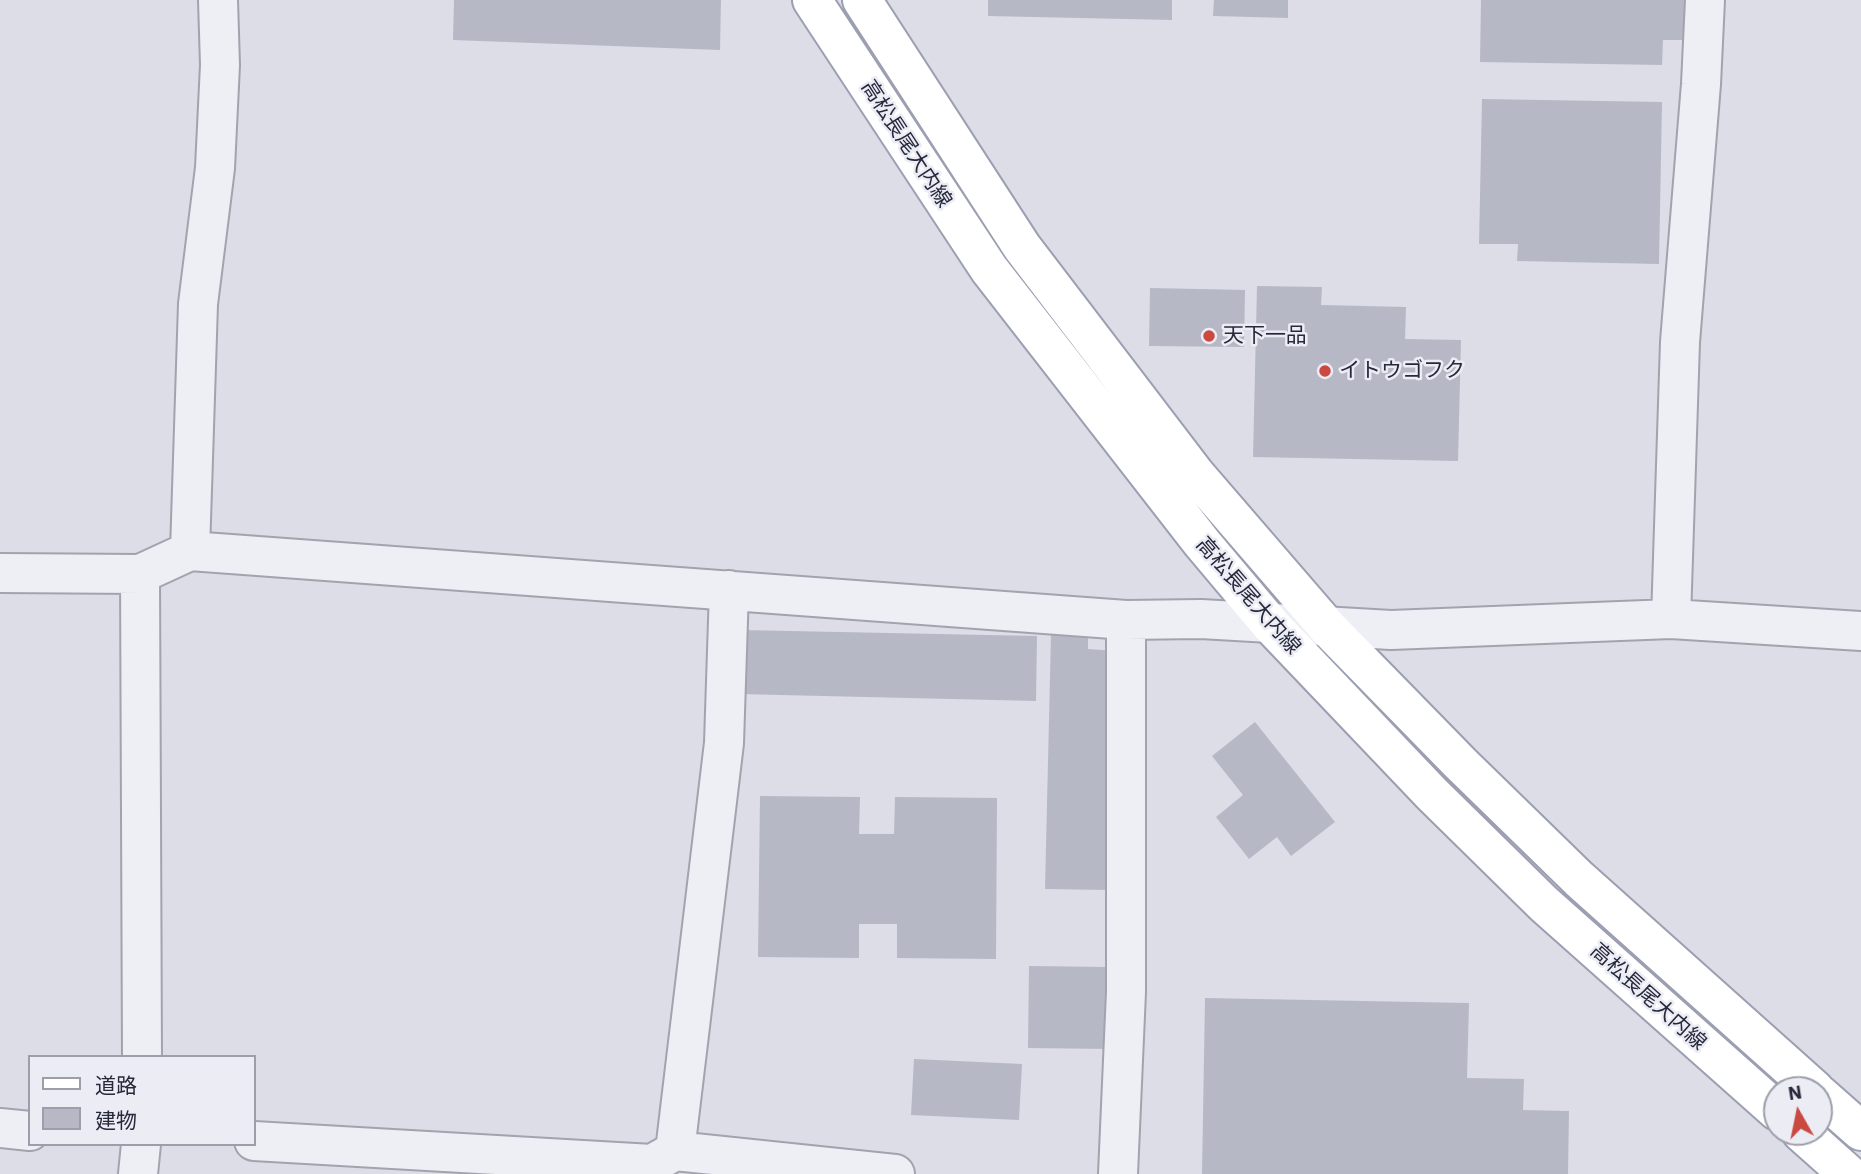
<!DOCTYPE html>
<meta charset="utf-8">
<style>
body{margin:0}
#map{position:relative;width:1861px;height:1174px;overflow:hidden;background:#dcdde6;font-family:"IBM Plex Sans","Noto Sans JP",sans-serif}
canvas{display:block}
.legend{position:absolute;left:28px;top:1055px;width:228px;height:91px;box-sizing:border-box;background:#ebecf4;border:2px solid #9c9eaa;margin:0;padding:9px 12px;list-style:none;font-size:21px;color:#26293b}
.legend li{display:flex;align-items:center;gap:14px;height:35px}
.legend b{width:35px;border:2px solid #9c9eaa}
.north{position:absolute;left:1763px;top:1076px;width:70px;height:70px;box-sizing:border-box;background:#ebecf4;border:2px solid #9c9eaa;border-radius:50%;rotate:351deg;font-size:19px;font-weight:700;line-height:28px;text-align:center;color:#26293b}
.north::after{content:'';display:block;margin:auto;width:24px;height:32px;background:#ca4a41;clip-path:polygon(50% 0,100% 100%,50% 72%,0 100%)}
</style>
<div id="map">
<canvas width="1861" height="1174"></canvas>
<ul class="legend">
<li><b style="height:9px;background:#fff"></b>道路</li>
<li><b style="height:19px;background:#b6b8c5"></b>建物</li>
</ul>
<div class="north">N</div>
</div>
<script>
const context = document.querySelector('canvas').getContext('2d');
context.lineJoin = 'round';
function paint(path, color) { context.fillStyle = color; context.fill(path, 'evenodd'); }
const toPath = rows => new Path2D(rows.map(r => 'M' + r).join(''));
function stroke(path, color, width, dash) { context.strokeStyle = color; context.lineWidth = width; context.lineCap = dash ? 'butt' : 'round'; context.setLineDash(dash || []); context.stroke(path); }
function label(font, color, halo, rows, align = 'center') {
  context.font = font + ' "IBM Plex Sans","Noto Sans JP",sans-serif'; context.lineWidth = 5; context.setLineDash([]); context.textBaseline = 'middle'; context.strokeStyle = halo; context.fillStyle = color; for (const [text, x, y, turn = 0] of rows) {
    context.save(); context.translate(x, y); context.rotate((+turn || 0) * Math.PI / 180); context.textAlign = isNaN(turn) ? turn : align; if (halo) context.strokeText(text, 0, 0); context.fillText(text, 0, 0); context.restore();
  }
}
paint(toPath([
 [454,0,721,0,720,50,453,40],
 [988,0,1172,0,1172,20,988,16],
 [1214,0,1288,0,1288,18,1213,16],
 [1481,0,1685,0,1684,40,1663,40,1662,65,1480,62],
 [1482,99,1662,102,1659,264,1517,261,1518,244,1479,244],
 [1257,286,1322,287,1321,305,1406,307,1405,339,1461,340,1458,461,1253,457],
 [1150,288,1245,290,1244,347,1149,346],
 [741,630,1037,636,1036,701,739,694],
 [1051,634,1088,635,1088,649,1116,651,1110,890,1045,889],
 [1255,722,1335,822,1291,856,1277,837,1249,859,1216,817,1243,795,1212,756],
 [760,796,860,797,859,834,894,834,895,797,997,798,996,959,897,958,897,924,859,924,859,958,758,957],
 [1029,966,1109,967,1109,1049,1028,1048],
 [1205,998,1469,1003,1467,1078,1524,1079,1523,1110,1569,1111,1568,1174,1202,1174],
 [914,1059,1022,1064,1019,1120,911,1115]
]), '#b6b8c5');
const minor = toPath([
 [218,0,220,65,215,168,198,304,190,551,1126,620,1201,619,1391,630,1671,619,1861,631],
 [0,573,140,574],
 [729,590,724,743,675,1151,895,1174],
 [1671,619,1680,342,1701,84,1705,0],
 [142,1057,140,574,190,551],
 [0,1128,30,1131],
 [254,1141,652,1164,675,1151],
 [138,1174,141,1144],
 [1118,1174,1126,992,1126,620]
]);
const primary = toPath([
 [812,0,989,269,1202,543,1271,625,1432,794,1544,904,1777,1111],
 [862,0,1022,247,1196,475,1328,628,1460,763,1579,879,1815,1090],
 [1819,1094,1861,1131],
 [1801,1132,1848,1174]
]);
stroke(minor, '#a2a3af', 42);
stroke(primary, '#9b9fb1', 42);
stroke(minor, '#eeeff4', 38);
stroke(primary, '#fff', 38);
for (const [x, y, r, color] of [
 [1209,336,7,"#ca4a41"],
 [1325,371,7,"#ca4a41"]
]) { const dot = new Path2D(); dot.arc(x, y, r, 0, 2 * Math.PI); context.fillStyle = color; context.fill(dot); stroke(dot, '#ebecf4', 2.5); }
label('21px', '#26293b', '#ebecf4', [
 ["高松長尾大内線",906,144,57],
 ["高松長尾大内線",1248,596,49],
 ["高松長尾大内線",1648,997,42]
]);
label('21px', '#26293b', '#ebecf4', [
 ["天下一品",1223,336],
 ["イトウゴフク",1339,371]
], 'left');
</script>
